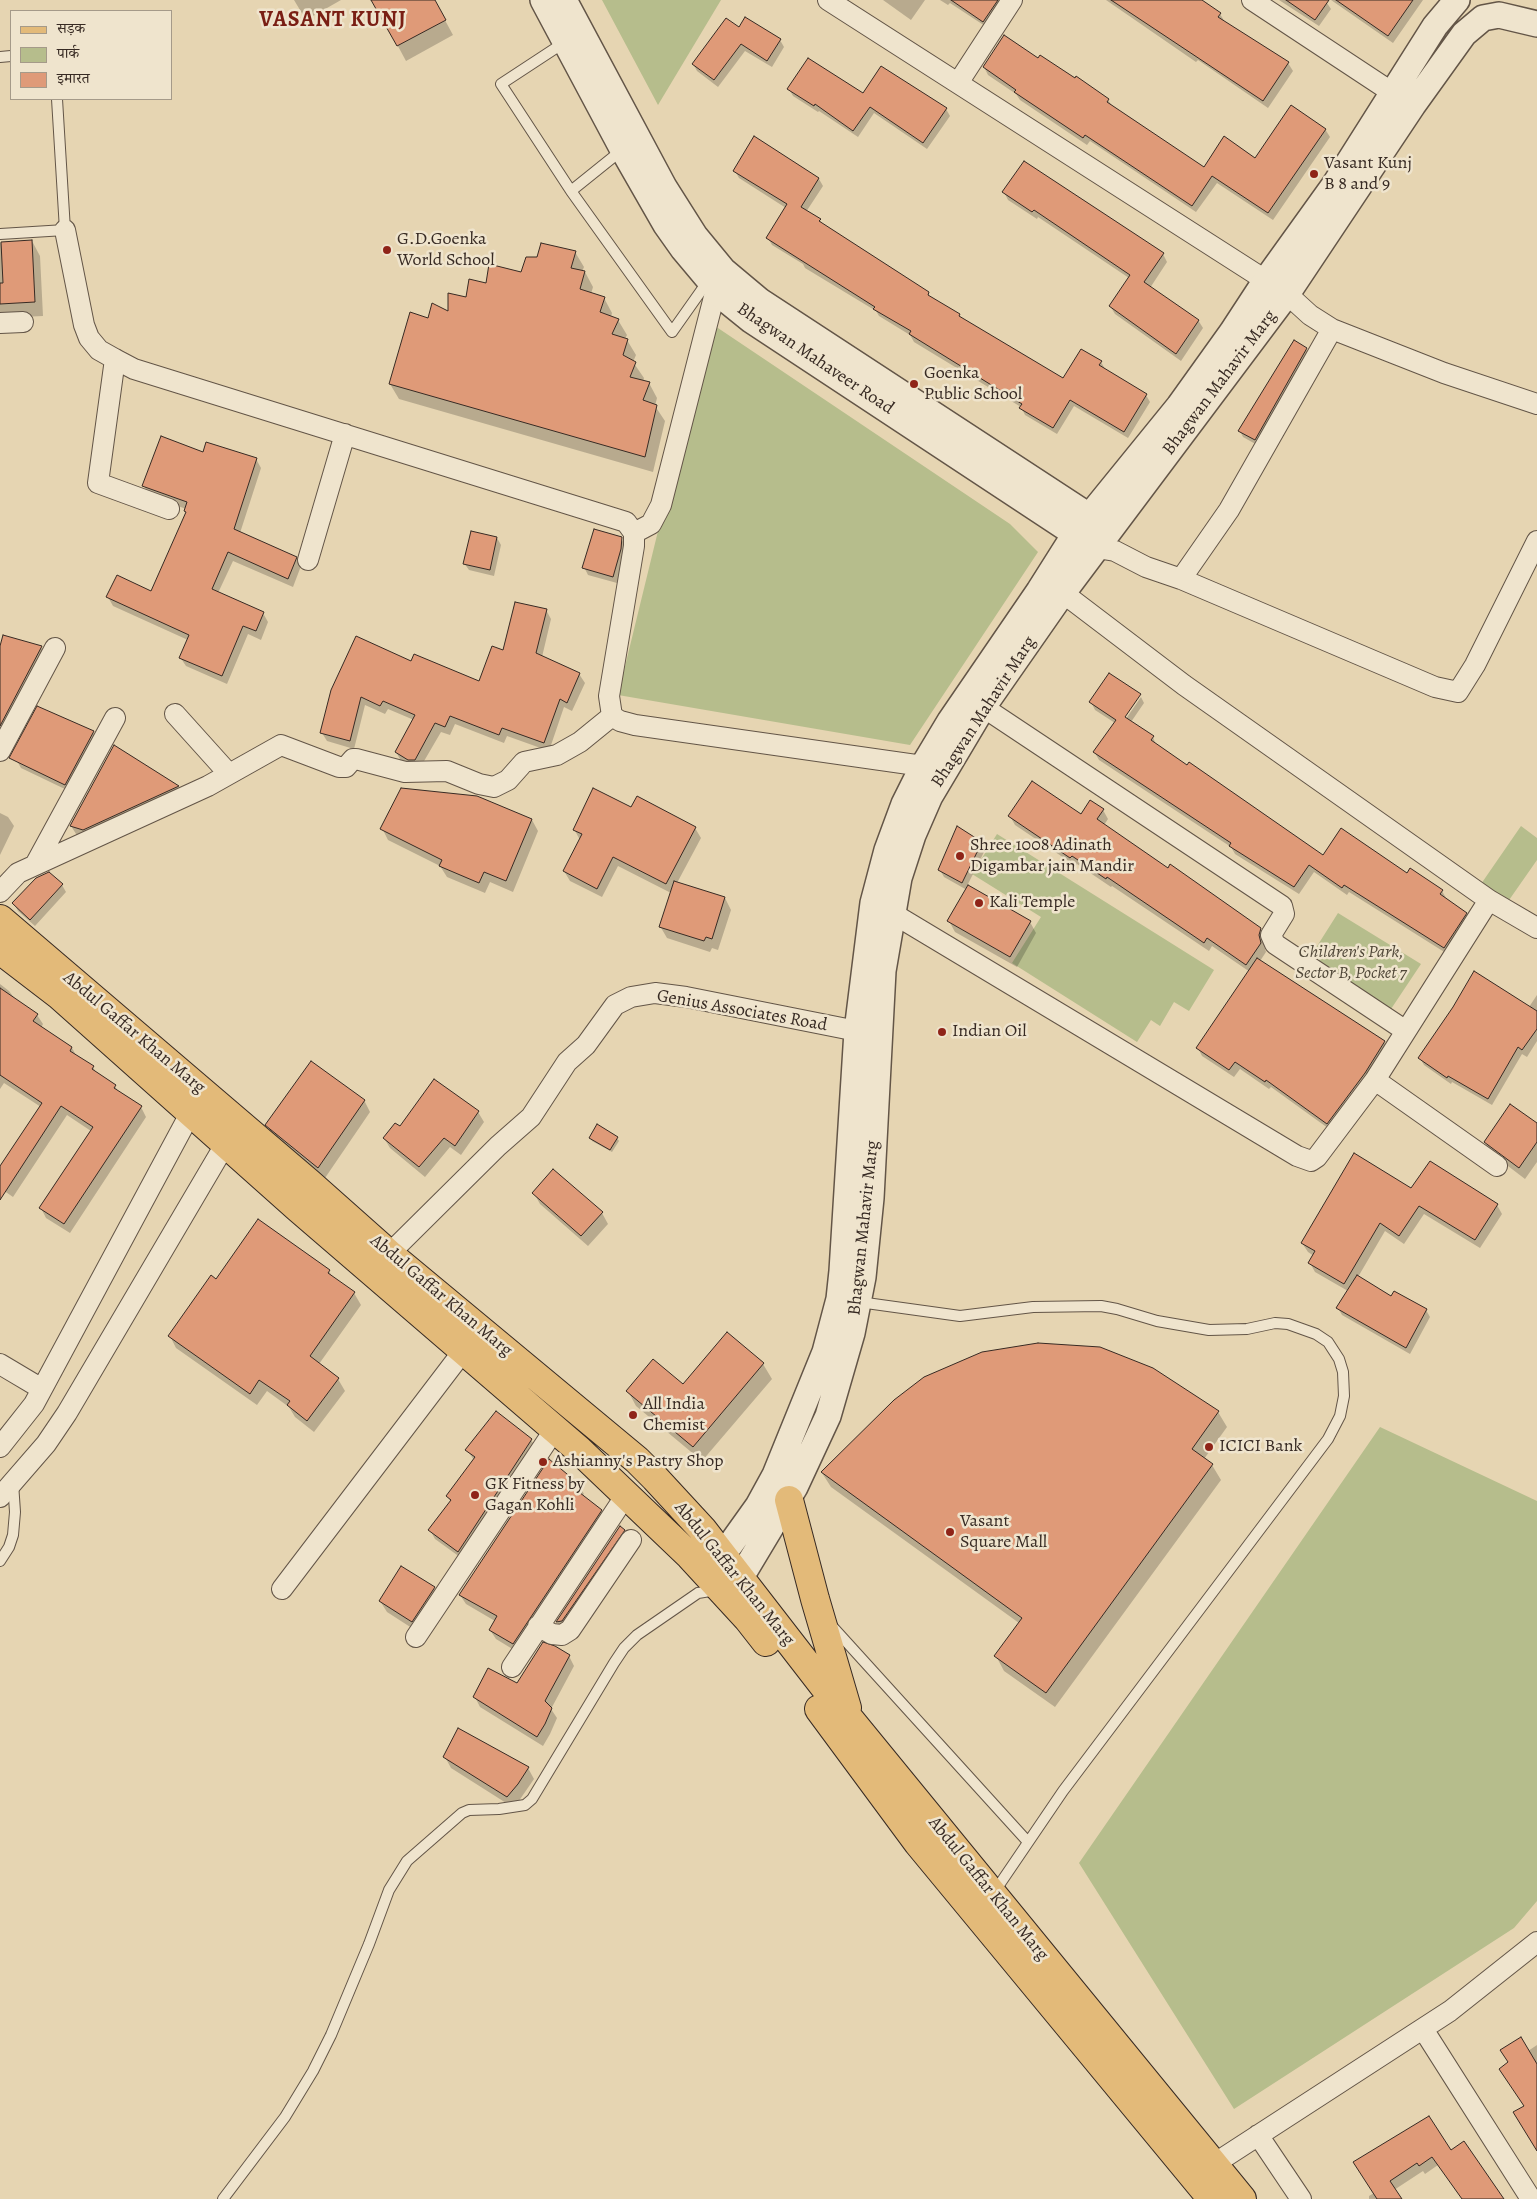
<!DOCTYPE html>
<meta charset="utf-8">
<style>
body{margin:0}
#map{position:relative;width:1537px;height:2199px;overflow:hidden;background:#e6d5b2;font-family:Alegreya,"Noto Serif Devanagari",serif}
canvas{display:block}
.legend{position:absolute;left:10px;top:10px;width:162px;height:90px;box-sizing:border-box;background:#efe4cd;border:1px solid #a59a89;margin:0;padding:6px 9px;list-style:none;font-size:15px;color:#372a23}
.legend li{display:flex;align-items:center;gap:10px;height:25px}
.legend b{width:25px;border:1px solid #a59a89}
</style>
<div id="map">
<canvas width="1537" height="2199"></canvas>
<ul class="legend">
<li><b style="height:6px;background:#e3ba79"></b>सड़क</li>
<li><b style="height:14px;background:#b6bd8c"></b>पार्क</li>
<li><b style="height:14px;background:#df9a78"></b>इमारत</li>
</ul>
</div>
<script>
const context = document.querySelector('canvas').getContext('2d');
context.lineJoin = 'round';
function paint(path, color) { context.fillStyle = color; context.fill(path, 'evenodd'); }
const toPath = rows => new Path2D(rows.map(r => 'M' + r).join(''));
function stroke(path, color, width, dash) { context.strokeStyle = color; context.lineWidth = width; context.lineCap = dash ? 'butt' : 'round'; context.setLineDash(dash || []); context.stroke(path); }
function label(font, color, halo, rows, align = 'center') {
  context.font = font + ' Alegreya,serif'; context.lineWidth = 5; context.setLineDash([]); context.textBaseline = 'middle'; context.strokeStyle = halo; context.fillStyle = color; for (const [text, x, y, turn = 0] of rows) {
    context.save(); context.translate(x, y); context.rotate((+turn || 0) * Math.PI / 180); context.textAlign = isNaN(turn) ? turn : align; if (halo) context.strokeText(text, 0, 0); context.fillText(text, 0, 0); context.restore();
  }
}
paint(toPath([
 [602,0,721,0,658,105],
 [709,322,1010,524,1038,552,910,745,618,695],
 [1521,826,1537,838,1537,860,1507,903,1481,884],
 [997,834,1214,970,1189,1011,1174,1002,1160,1026,1151,1020,1137,1042,1012,963,1041,917,972,874],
 [1338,913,1421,964,1381,1024,1300,973],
 [1380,1427,1537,1501,1537,1901,1514,1928,1234,2109,1079,1863]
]), '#b6bd8c');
paint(toPath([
 [294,0,341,0,306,20],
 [373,0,434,0,453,35,406,61],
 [883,0,925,0,911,20],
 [940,0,1007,0,988,28,950,3,948,5],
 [1106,0,1199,0,1220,14,1225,22,1288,63,1293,71,1268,108,1198,60,1196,62],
 [1279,0,1325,0,1331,9,1319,26],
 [1331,0,1423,0,1393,43],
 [739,28,780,40,784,47,772,67,745,51,718,87,697,71,693,64],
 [1038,59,1108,100,1113,107,1204,168,1256,159,1325,129,1330,137,1273,220,1217,183,1196,212,1090,141,1087,145,1020,100,1016,94,988,75,984,67],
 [789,89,863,95,946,109,950,116,927,149,874,113,858,137,819,111,818,112,793,96],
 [735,171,819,179,823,186,806,212,820,220,823,225,928,293,931,299,959,315,962,319,1064,380,1101,362,1105,369,1146,395,1150,402,1128,438,1074,406,1057,434,1025,415,1021,407,914,342,910,335,879,316,876,311,805,268,803,264,772,245,768,238,786,208,739,178],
 [1004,192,1163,254,1167,262,1150,288,1198,320,1203,328,1181,361,1115,314,1110,306,1129,278,1038,217,1037,219,1008,200],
 [32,241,40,256,43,316,0,318,0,243],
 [575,252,584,267,582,272,585,272,593,287,591,294,604,298,612,313,611,317,618,320,627,335,625,339,627,340,636,355,633,362,644,378,643,382,649,383,657,398,655,406,665,421,653,472,399,399,390,384,428,319,449,313,487,285,522,274],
 [1295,342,1306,349,1310,356,1259,446,1243,437,1240,431],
 [204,454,256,459,261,468,240,533,296,558,301,566,293,587,233,561,218,593,263,613,268,622,261,640,248,634,227,684,186,666,180,657,188,640,113,606,108,597,152,593,187,513,186,509,149,495,144,486],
 [497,538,501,545,494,576,469,570,464,563],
 [621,538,625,546,625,557,617,583,588,575,584,567],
 [546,610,551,619,542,657,579,674,585,683,572,711,564,707,549,751,507,736,504,743,455,724,450,735,441,732,420,768,401,761,396,752,414,720,388,709,385,714,365,705,354,749,327,741,322,733,332,690,412,663,480,683,504,651],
 [41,647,46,657,0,743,0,651],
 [1140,695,1121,721,1123,723,1141,697,1144,703,1131,722,1153,737,1156,745,1323,857,1407,875,1442,891,1446,898,1466,914,1470,921,1449,955,1349,892,1347,895,1314,872,1299,894,1235,854,1231,847,1099,760,1095,753,1115,723,1095,710,1091,702],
 [38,708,93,732,97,739,69,791,21,768,17,761],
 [114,746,178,787,184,798,78,837,71,826],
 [632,809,695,828,701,838,677,883,725,898,731,910,718,950,712,948,710,952,667,938,660,926,671,893,618,866,602,897,570,881,564,871,580,840,574,829],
 [1103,810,1108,819,1104,825,1168,870,1260,929,1266,938,1264,945,1266,952,1260,961,1384,1042,1389,1050,1332,1131,1271,1087,1269,1089,1240,1069,1234,1077,1202,1056,1198,1048,1250,972,1212,946,1209,951,1112,886,1111,887,1077,864,1076,866,1015,825,1010,816,1081,815],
 [0,813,8,817,14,826,0,855],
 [532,820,538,831,513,892,490,882,485,893,447,877,440,866,388,840,382,828],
 [981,843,985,850,967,886,1030,922,1036,933,1017,967,955,932,949,921,967,890,944,877,940,870],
 [62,885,66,892,35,926,18,911,14,904],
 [0,984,9,991,15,999,37,1015,43,1024,41,1028,72,1048,77,1057,93,1067,97,1074,115,1086,119,1093,141,1107,146,1117,70,1233,46,1218,41,1208,91,1131,67,1115,13,1197,0,1188,0,1168,41,1107,4,1083,0,1089],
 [1537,995,1537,1041,1527,1057,1522,1054,1492,1105,1452,1082,1451,1084,1424,1065,1420,1058,1529,1007],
 [434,1081,478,1112,484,1122,461,1155,450,1147,425,1177,390,1148,384,1138,400,1128],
 [364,1100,370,1112,325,1178,273,1136,267,1125],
 [1537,1124,1537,1162,1525,1179,1491,1153,1485,1142],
 [590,1138,617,1138,619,1141,612,1152,592,1141],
 [1411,1190,1497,1205,1502,1214,1480,1248,1424,1214,1404,1244,1385,1231,1358,1277,1391,1298,1426,1310,1430,1317,1410,1354,1342,1315,1338,1308,1348,1291,1315,1272,1310,1263,1314,1256,1308,1252,1302,1243],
 [534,1193,602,1213,608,1224,588,1246,540,1204],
 [329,1271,333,1278,354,1293,361,1305,319,1364,338,1379,345,1391,314,1432,295,1417,289,1407,267,1391,257,1405,176,1348,170,1336,217,1281],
 [763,1364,772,1379,702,1461,636,1406,628,1391,683,1386],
 [1218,1412,1227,1427,1204,1459,1212,1465,1221,1480,1055,1707,1004,1671,996,1656,1019,1623,831,1487,822,1473],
 [496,1413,531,1440,537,1449,464,1560,435,1539,430,1530,451,1502,447,1496,474,1460,467,1450],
 [578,1484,584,1494,582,1496,601,1511,607,1520,519,1653,496,1639,490,1630,495,1621,466,1604,460,1595],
 [620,1528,625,1530,631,1541,563,1633,557,1622],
 [434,1588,441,1599,418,1632,387,1612,380,1601],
 [569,1656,574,1666,551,1709,557,1718,550,1734,543,1746,480,1707,475,1697,517,1685],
 [445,1757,528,1768,534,1779,514,1808,451,1768],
 [1537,2045,1537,2149,1526,2106,1528,2051],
 [1451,2152,1503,2199,1462,2199,1438,2165,1425,2174,1423,2171,1394,2190,1400,2199,1369,2199,1369,2196,1374,2193,1360,2171]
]), '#0003');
const building = toPath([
 [371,0,435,0,446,20,397,46,371,0],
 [951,0,998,0,983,22,951,0],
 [1111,0,1202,0,1221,13,1218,17,1289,62,1263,101,1111,0],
 [1286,0,1329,0,1315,20,1286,0],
 [1336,0,1413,0,1388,36,1336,0],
 [745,17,781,39,767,61,741,44,714,80,692,64,726,18,739,27,745,17],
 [1004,35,1038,58,1040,55,1075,78,1076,76,1109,99,1107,102,1204,167,1224,136,1255,158,1291,105,1326,129,1268,213,1212,176,1192,206,1085,135,1083,138,1014,92,1016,90,983,67,1004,35],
 [808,58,863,93,881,66,947,108,923,143,870,107,853,131,815,104,814,106,787,89,808,58],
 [754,136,819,178,801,207,821,219,819,221,929,292,928,295,960,314,959,316,1063,378,1081,349,1102,361,1099,365,1147,394,1124,432,1070,400,1053,428,1019,408,1022,404,909,334,911,331,873,309,875,307,766,238,787,204,733,171,754,136],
 [1024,161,1164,253,1144,282,1199,320,1176,354,1109,306,1130,275,1034,210,1032,212,1002,192,1024,161],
 [32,240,35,302,0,304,0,283,3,283,1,242,32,240],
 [541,243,576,251,571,268,585,271,580,289,605,297,600,312,619,319,612,334,628,339,623,355,636,362,630,377,650,382,643,400,657,405,645,457,389,384,410,312,428,318,432,303,448,311,448,293,466,297,469,279,486,283,489,264,521,272,526,257,537,257,541,243],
 [1294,340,1307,348,1255,440,1238,431,1294,340],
 [161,436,203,452,206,442,257,458,234,529,297,557,288,579,228,552,212,589,264,612,256,631,243,626,222,676,179,658,189,635,106,597,117,575,151,591,186,512,184,511,187,502,142,486,161,436],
 [594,529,622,537,621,549,613,577,582,568,594,529],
 [471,531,497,537,490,570,463,564,471,531],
 [515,602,547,609,536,653,580,673,567,703,560,699,544,743,502,728,499,735,450,716,445,727,435,723,415,760,408,760,395,752,415,715,383,701,380,706,361,697,350,741,320,733,331,690,356,636,411,661,414,654,479,681,492,646,503,650,515,602],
 [3,635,42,646,0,726,0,646,3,635],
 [1109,673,1141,694,1125,717,1154,736,1151,740,1187,765,1189,762,1323,855,1341,828,1407,873,1410,868,1443,890,1440,894,1467,913,1444,948,1344,885,1342,888,1309,865,1294,887,1229,846,1231,843,1093,752,1116,720,1089,702,1109,673],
 [37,706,94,731,65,785,9,758,37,706],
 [114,745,179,786,83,830,70,826,114,745],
 [1032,781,1081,814,1090,800,1104,809,1097,819,1168,868,1170,864,1261,928,1259,935,1261,943,1246,965,1207,938,1204,943,1107,877,1106,879,1072,856,1070,858,1008,816,1032,781],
 [401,788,477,796,532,819,506,881,484,872,479,883,439,866,442,860,380,829,401,788],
 [593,788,631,807,637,796,696,827,666,884,613,857,597,889,563,871,582,834,573,830,593,788],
 [957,826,982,842,962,883,938,870,957,826],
 [49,872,63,884,30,920,12,903,36,878,49,872],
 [674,881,725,897,712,939,706,937,704,941,659,927,674,881],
 [968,885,1031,921,1010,957,947,921,968,885],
 [1257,958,1385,1041,1365,1073,1327,1124,1266,1080,1265,1082,1235,1062,1229,1070,1196,1048,1257,958],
 [1474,971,1537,1011,1537,1029,1522,1050,1518,1047,1488,1099,1448,1076,1447,1078,1418,1058,1453,1007,1474,971],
 [0,988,38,1014,33,1021,72,1047,70,1051,94,1066,92,1069,116,1085,114,1088,142,1106,64,1224,39,1208,93,1127,61,1106,0,1200,0,1166,42,1103,0,1075,0,988],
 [311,1061,365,1100,318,1168,265,1125,311,1061],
 [434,1079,479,1111,455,1146,444,1138,419,1167,383,1138,395,1123,400,1126,434,1079],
 [1510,1104,1537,1123,1537,1142,1519,1168,1484,1142,1510,1104],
 [597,1124,618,1137,610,1150,589,1138,597,1124],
 [1354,1153,1411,1188,1430,1161,1498,1204,1475,1240,1419,1206,1399,1236,1380,1223,1344,1284,1308,1263,1315,1251,1301,1243,1354,1153],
 [553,1169,603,1212,581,1236,532,1193,553,1169],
 [258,1219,330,1270,328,1273,355,1292,310,1356,339,1378,307,1421,287,1405,290,1401,259,1380,250,1394,168,1336,211,1275,216,1279,258,1219],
 [1357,1275,1391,1296,1394,1291,1427,1309,1406,1348,1336,1308,1357,1275],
 [727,1332,764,1363,693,1447,626,1391,653,1359,683,1384,727,1332],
 [1038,1343,1100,1347,1153,1368,1219,1411,1192,1449,1213,1464,1046,1693,994,1656,1022,1618,821,1472,894,1400,924,1377,982,1352,1038,1343],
 [496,1411,532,1439,458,1552,428,1530,451,1500,446,1496,475,1457,465,1450,496,1411],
 [549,1459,579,1484,575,1489,602,1510,513,1644,489,1630,497,1616,459,1595,549,1459],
 [620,1526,625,1530,562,1621,556,1622,620,1526],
 [401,1566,435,1587,412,1622,379,1601,401,1566],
 [543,1642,555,1646,570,1655,545,1701,552,1708,545,1724,537,1737,473,1697,488,1668,517,1683,543,1642],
 [458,1728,529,1767,518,1784,507,1797,443,1757,458,1728],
 [1521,2037,1537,2064,1537,2151,1513,2112,1524,2106,1499,2069,1508,2062,1500,2050,1521,2037],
 [1429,2116,1451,2150,1464,2141,1504,2199,1462,2199,1432,2157,1419,2166,1417,2163,1390,2181,1402,2199,1377,2199,1353,2162,1429,2116]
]);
paint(building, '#df9a78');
stroke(building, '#372a23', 1);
const service = toPath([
 [565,42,501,84,571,191],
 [0,57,11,56],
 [622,150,571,191,672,332,708,281],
 [0,234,65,230,57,99],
 [859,1302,960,1316,1033,1307,1101,1306,1117,1309,1157,1321,1209,1330,1247,1329,1275,1323,1288,1324,1316,1334,1328,1342,1339,1359,1343,1372,1344,1396,1340,1416,1328,1439,1063,1791,993,1894],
 [0,1561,9,1547,13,1535,15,1512,13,1483],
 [831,1625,1028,1842],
 [223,2199,285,2117,313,2071,331,2035,369,1944,389,1890,407,1861,462,1813,469,1810,499,1809,525,1805,532,1799,614,1663,624,1648,637,1635,698,1593,716,1590]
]);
const minor = toPath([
 [828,0,1287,294,1310,315,1332,329,1444,373,1537,404],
 [1252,0,1405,101],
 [958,83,1012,0],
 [65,230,84,325,89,338,99,350,115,359,134,369,626,522,634,533,634,546,609,696,612,716,620,721,635,725,923,766],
 [0,323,23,322],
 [115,359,98,483,169,509],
 [634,533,651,524,661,505,716,289],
 [1097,548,1115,551,1146,567,1181,579,1435,687,1458,692,1475,665,1537,541],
 [308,560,345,434],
 [1181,579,1229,510,1332,329],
 [1063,593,1184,685,1489,900,1537,928],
 [983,707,1282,906,1284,914,1271,935,1275,944,1406,1031],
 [175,714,229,774],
 [0,751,55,648],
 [35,865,115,718],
 [0,892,18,873,208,786,281,745,339,767,346,767,353,759,356,759,405,772,447,771,479,784,494,787,508,780,524,762,557,755,580,742,612,716],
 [892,913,1297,1156,1311,1161,1317,1157,1375,1080,1489,900],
 [1375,1080,1497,1166],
 [389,1254,498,1146,531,1117,567,1062,586,1045,615,1005,631,997,655,993,686,997,857,1031,872,1030],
 [0,1364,42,1389],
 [0,1447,34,1404,191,1112],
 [0,1497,46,1444,67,1413,226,1143],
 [282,1589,464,1350],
 [538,1626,552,1634,562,1635,570,1630,631,1540],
 [416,1637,555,1429],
 [512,1667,626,1495],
 [1423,2029,1531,2199],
 [1258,2135,1301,2199],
 [1214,2164,1450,2011,1537,1942]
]);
const tertiary = toPath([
 [543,0,623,150,666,225,683,249,725,299,751,320,1089,543],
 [564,0,664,187,695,236,723,270,760,301,1101,524],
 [709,1568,723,1555,758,1506,775,1475,825,1352,839,1299,842,1271,857,1031,873,903,887,850,904,804,923,766,950,721,1039,591,1075,534,1179,406,1232,332,1266,280,1335,184,1435,26,1457,0],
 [724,1588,741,1577,795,1487,828,1416,852,1333,863,1277,871,1198,883,971,899,878,913,835,930,796,983,707,1059,598,1287,294,1413,105,1464,34,1483,18,1499,15,1537,24]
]);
const primary = toPath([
 [0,919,309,1183,389,1254,637,1460,655,1478,703,1530,843,1711,1242,2199],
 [0,950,59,995,298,1208,579,1450,690,1556,748,1619,766,1642],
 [789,1500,815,1599,847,1708],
 [819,1709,918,1843,1212,2199]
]);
stroke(service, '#635547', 12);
stroke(minor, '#635547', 22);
stroke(tertiary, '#635547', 28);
stroke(primary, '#372a23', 30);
stroke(service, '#efe4cd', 10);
stroke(minor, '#efe4cd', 20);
stroke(tertiary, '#efe4cd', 25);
stroke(primary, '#e3ba79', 28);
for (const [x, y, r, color] of [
 [1314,174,5,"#8f2418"],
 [387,250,5,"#8f2418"],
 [914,384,5,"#8f2418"],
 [960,856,5,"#8f2418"],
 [979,903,5,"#8f2418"],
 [942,1032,5,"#8f2418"],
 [633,1415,5,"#8f2418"],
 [1209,1447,5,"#8f2418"],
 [543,1462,5,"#8f2418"],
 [475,1495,5,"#8f2418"],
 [950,1532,5,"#8f2418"]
]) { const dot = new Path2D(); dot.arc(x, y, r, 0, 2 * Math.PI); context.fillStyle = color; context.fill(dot); stroke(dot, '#efe4cd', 2); }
label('18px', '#372a23', '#efe4cd', [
 ["Vasant Kunj",1324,164],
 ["B 8 and 9",1324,185],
 ["G.D.Goenka",397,240],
 ["World School",397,261],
 ["Goenka",924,374],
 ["Public School",924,395],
 ["Shree 1008 Adinath",970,846],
 ["Digambar jain Mandir",970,867],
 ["Kali Temple",989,903],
 ["Indian Oil",952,1032],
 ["All India",643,1405],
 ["Chemist",643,1426],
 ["ICICI Bank",1219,1447],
 ["Ashianny's Pastry Shop",553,1462],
 ["GK Fitness by",485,1485],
 ["Gagan Kohli",485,1506],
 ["Vasant",960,1522],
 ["Square Mall",960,1543]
], 'left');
label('18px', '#372a23', '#efe4cd', [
 ["Bhagwan Mahaveer Road",815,359,34],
 ["Bhagwan Mahavir Marg",1220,383,-53],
 ["Bhagwan Mahavir Marg",984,712,-57],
 ["Genius Associates Road",742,1011,10],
 ["Abdul Gaffar Khan Marg",134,1033,40],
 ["Bhagwan Mahavir Marg",864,1228,-84],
 ["Abdul Gaffar Khan Marg",441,1296,40],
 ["Abdul Gaffar Khan Marg",734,1574,51],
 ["Abdul Gaffar Khan Marg",988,1889,51]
]);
label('italic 18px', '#504738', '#efe4cd', [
 ["Children's Park,",1351,953],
 ["Sector B, Pocket 7",1351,974]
]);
context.letterSpacing = '1px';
label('bold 22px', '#7a1f14', '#efe4cd', [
 ["VASANT KUNJ",333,21]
]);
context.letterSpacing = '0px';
</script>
